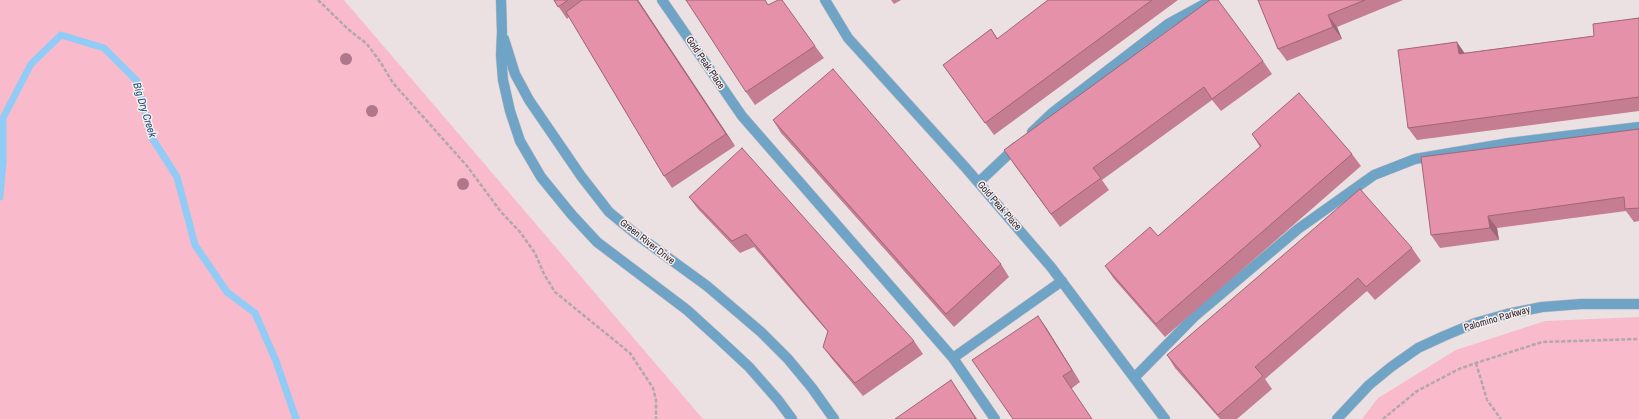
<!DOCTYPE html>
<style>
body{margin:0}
canvas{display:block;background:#ebe1e3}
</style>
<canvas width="1639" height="419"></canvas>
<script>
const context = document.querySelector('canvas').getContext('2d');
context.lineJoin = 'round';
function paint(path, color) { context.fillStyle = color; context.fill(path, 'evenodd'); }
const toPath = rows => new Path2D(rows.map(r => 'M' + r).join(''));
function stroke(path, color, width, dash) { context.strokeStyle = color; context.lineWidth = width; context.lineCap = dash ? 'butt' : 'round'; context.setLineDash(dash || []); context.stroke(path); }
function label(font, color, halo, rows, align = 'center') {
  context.font = font + ' "Archivo Narrow",sans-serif'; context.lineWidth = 3; context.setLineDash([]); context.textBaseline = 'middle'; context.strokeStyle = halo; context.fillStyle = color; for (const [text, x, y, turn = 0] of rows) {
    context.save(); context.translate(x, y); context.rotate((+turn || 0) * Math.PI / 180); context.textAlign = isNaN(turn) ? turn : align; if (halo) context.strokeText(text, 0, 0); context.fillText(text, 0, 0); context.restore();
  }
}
paint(toPath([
 [0,0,344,0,703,419,0,419],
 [1639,317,1639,419,1362,419,1378,398,1456,350,1545,321]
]), '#f9bacb');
stroke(toPath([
 [0,197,3,162,3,118,31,64,61,35,104,48,137,81,152,138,177,177,195,245,227,292,255,313,276,361,296,419]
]), '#90ccf5', 7);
const street = toPath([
 [501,0,502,32,501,55,503,80,510,111,520,141,541,177,572,215,597,242,687,310,720,340,749,367,778,400,792,419],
 [662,0,742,116,953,358,995,419],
 [825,0,848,38,965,167,1051,267,1165,419],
 [504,39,515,74,529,100,581,176,609,212,637,235,707,286,761,332,788,359,812,388,834,419],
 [1032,132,1052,113,1168,24,1212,0],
 [979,182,1016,147],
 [953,358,1062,281],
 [1134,378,1195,316,1298,229,1374,175,1415,159,1509,143,1639,127],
 [1337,419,1369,385,1391,367,1418,348,1444,336,1475,323,1507,314,1542,307,1581,304,1639,304]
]);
stroke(street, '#c8c0c1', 11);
stroke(toPath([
 [318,0,349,30,367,44,381,63,393,83,467,166,501,212,520,232,535,253,544,274,555,292,630,353,653,388,656,400,656,419],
 [1476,363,1487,400,1501,419],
 [1383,419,1417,391,1459,369,1476,363,1542,342,1639,339]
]), '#b0a8aa', 2.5, [4, 2]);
stroke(street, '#70a4c6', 10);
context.fillStyle = '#b0768c';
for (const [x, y] of [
 [346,59],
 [372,111],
 [463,184]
]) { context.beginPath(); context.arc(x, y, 6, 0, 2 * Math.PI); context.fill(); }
paint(toPath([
 [554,0,638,0,735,146,672,188,664,176,569,17,567,19],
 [891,0,901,0,894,4],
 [1048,0,1178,0,994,135,943,65,991,29,998,39],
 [1258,0,1403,0,1337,27,1342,39,1287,61,1278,49],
 [768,5,815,46,824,58,755,105,746,92],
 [1639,18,1639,111,1417,140,1408,128,1465,53,1594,36],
 [1263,61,1272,74,1221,111,1212,100,1102,180,1109,190,1060,227,1013,163],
 [773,120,1001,264,1009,277,954,327,781,133],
 [1639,129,1639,221,1634,222,1626,211,1497,228,1499,240,1440,248,1431,235],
 [1252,134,1352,154,1361,166,1165,337,1114,279,1105,266,1158,236,1260,147],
 [689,197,914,341,923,354,863,396,832,359,823,347,828,332,754,247,740,253,698,209],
 [1412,248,1421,261,1375,300,1367,291,1265,379,1272,389,1237,419,1220,419,1175,368,1167,355],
 [1038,316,1047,329,1080,382,1071,389,1013,419]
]), '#c57d91');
paint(toPath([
 [637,0,638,0,735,146,726,134],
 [1328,15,1337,27,1342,39,1333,27],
 [1457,42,1466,55,1459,54],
 [1488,216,1497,228,1499,240,1490,228],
 [1038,316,1047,329,1080,382,1072,370],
 [951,380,977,419,976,419]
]), '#a06676');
const building = toPath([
 [554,0,568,0,558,7,554,0],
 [582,0,637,0,726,134,664,176,566,12,582,0],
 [686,0,765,0,768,5,778,0,782,0,815,46,746,92,686,0],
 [1048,0,1152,0,985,123,943,65,991,29,997,39,1048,0],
 [1210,0,1218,0,1263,61,1212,99,1204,87,1093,168,1101,178,1051,214,1004,150,1210,0],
 [1258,0,1365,0,1328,15,1333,27,1278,49,1258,0],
 [1639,18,1639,97,1408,128,1398,50,1457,42,1459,54,1594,36,1593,24,1639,18],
 [833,69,1001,264,946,314,773,120,833,69],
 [1299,93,1352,154,1156,324,1105,266,1150,227,1158,236,1261,146,1252,134,1299,93],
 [1639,129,1639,208,1625,209,1624,197,1488,216,1490,228,1431,235,1421,157,1639,129],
 [742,148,914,341,855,383,823,347,828,331,746,234,732,241,689,197,742,148],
 [1360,189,1412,248,1366,287,1358,278,1255,367,1263,376,1218,415,1167,355,1360,189],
 [1038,316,1072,370,1063,376,1092,419,1013,419,972,360,1038,316],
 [951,380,976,419,895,419,951,380]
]);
paint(building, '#e591a9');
stroke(building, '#a06676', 1);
label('10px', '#2a2728', '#f8eef1', [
 ["Gold Peak Place",705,63,56],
 ["Gold Peak Place",999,206,49],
 ["Green River Drive",647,242,38],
 ["Palomino Parkway",1497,319,-16]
]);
label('italic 11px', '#185375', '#f8eef1', [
 ["Big Dry Creek",144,110,73]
]);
</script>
